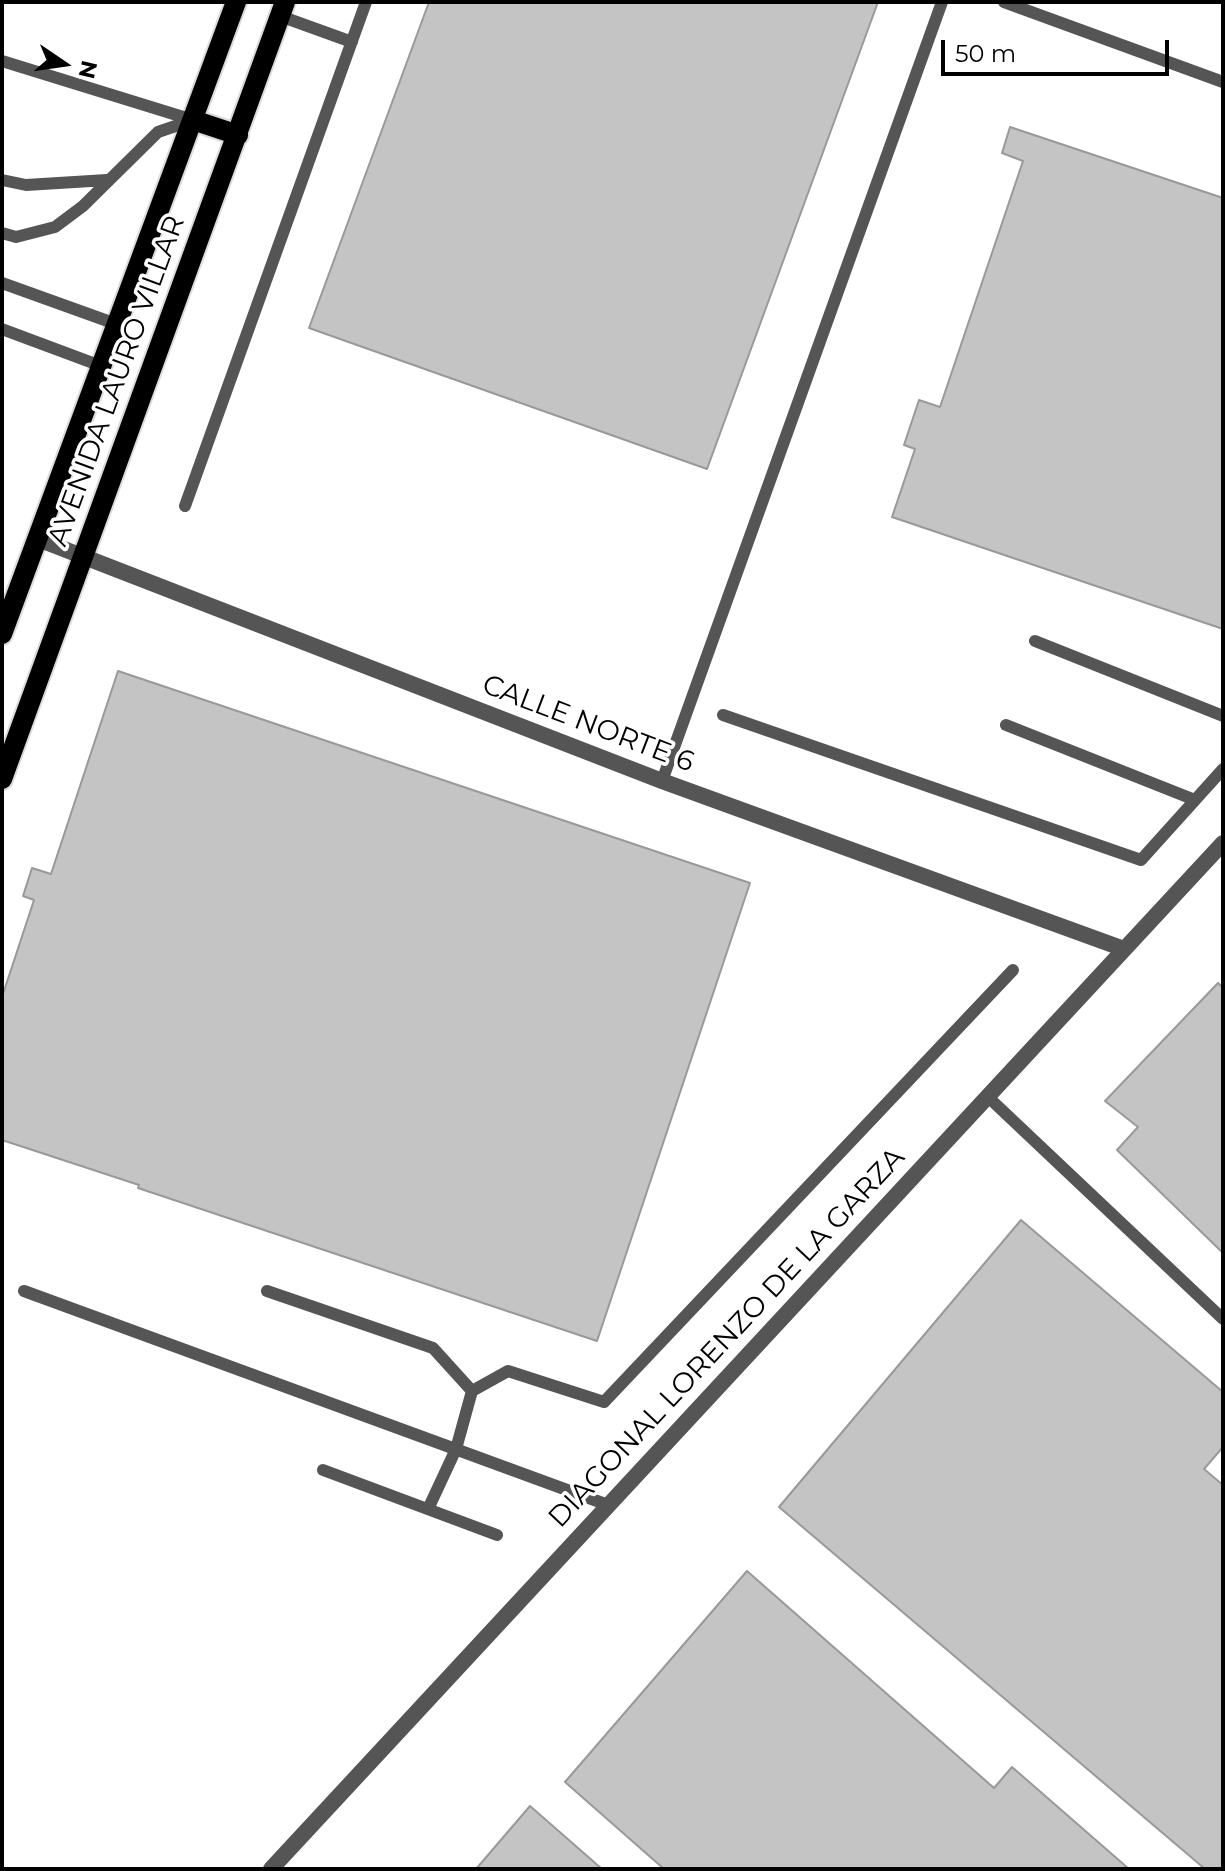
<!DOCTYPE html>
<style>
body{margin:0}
#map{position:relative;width:1225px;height:1871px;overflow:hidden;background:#fff;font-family:Montserrat,sans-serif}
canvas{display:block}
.frame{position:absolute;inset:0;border:4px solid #000;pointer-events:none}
.north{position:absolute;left:24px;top:24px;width:80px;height:80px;-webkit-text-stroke:6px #fff;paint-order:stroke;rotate:103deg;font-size:22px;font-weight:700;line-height:32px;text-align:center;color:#000}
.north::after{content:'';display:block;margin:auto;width:28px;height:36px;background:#000;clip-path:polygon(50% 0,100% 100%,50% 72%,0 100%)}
.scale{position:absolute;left:941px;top:40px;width:228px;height:36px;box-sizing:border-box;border:4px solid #000;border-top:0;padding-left:10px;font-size:24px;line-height:28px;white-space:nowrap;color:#000;-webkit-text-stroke:6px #fff;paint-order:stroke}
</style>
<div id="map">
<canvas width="1225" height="1871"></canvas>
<div class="frame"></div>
<div class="north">N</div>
<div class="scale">50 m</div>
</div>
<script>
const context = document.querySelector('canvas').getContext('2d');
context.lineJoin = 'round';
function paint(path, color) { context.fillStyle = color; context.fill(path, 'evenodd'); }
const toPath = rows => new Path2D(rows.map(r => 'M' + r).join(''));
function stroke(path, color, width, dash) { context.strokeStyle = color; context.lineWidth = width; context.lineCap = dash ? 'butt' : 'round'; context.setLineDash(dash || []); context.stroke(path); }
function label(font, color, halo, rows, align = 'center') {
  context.font = font + ' Montserrat,sans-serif'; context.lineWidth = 7; context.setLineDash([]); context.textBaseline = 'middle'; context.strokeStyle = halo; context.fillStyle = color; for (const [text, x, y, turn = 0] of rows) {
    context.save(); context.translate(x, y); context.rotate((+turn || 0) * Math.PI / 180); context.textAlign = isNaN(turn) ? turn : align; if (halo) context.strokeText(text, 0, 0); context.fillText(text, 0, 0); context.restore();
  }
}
const building = toPath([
 [429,2,878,2,707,469,309,328,429,2],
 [1010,127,1223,198,1223,629,892,517,915,449,904,445,919,400,940,407,1023,161,1002,153,1010,127],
 [118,671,750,883,597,1341,138,1188,139,1185,2,1140,2,997,34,900,23,896,32,868,51,874,118,671],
 [1218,983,1223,988,1223,1253,1117,1150,1138,1127,1105,1101,1218,983],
 [1021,1220,1223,1392,1223,1447,1204,1469,1223,1485,1223,1869,1205,1869,779,1507,1021,1220],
 [747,1571,994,1788,1012,1767,1129,1869,664,1869,565,1782,747,1571],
 [530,1806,602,1869,476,1869,530,1806]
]);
paint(building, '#c4c4c4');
stroke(building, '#999', 2);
const primary = toPath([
 [193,120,238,135],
 [2,634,236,2],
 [2,779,285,2]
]);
stroke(primary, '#dbdbdb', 24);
stroke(toPath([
 [1004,2,1223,82],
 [280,16,352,42],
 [2,61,193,120],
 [2,180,26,185,107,180],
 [2,233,16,237,55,227,83,206,158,132,193,120],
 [2,283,116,324],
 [2,329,101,366],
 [185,506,366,2],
 [1035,641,1223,716],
 [723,715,1141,860,1223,769],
 [1006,725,1195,800],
 [662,781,942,2],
 [987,1096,1223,1319],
 [24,1291,608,1505],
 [267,1291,433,1348,472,1391],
 [323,1470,497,1535],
 [429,1507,456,1449,472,1391,508,1371,604,1402,1013,970]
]), '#555', 12);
stroke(toPath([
 [38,539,662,781,1124,949],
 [271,1869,1223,843]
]), '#555', 16);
stroke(primary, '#000', 20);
label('28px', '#000', '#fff', [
 ["AVENIDA LAURO VILLAR",117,381,-70],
 ["CALLE NORTE 6",588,724,21],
 ["DIAGONAL LORENZO DE LA GARZA",727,1338,-47]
]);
</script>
